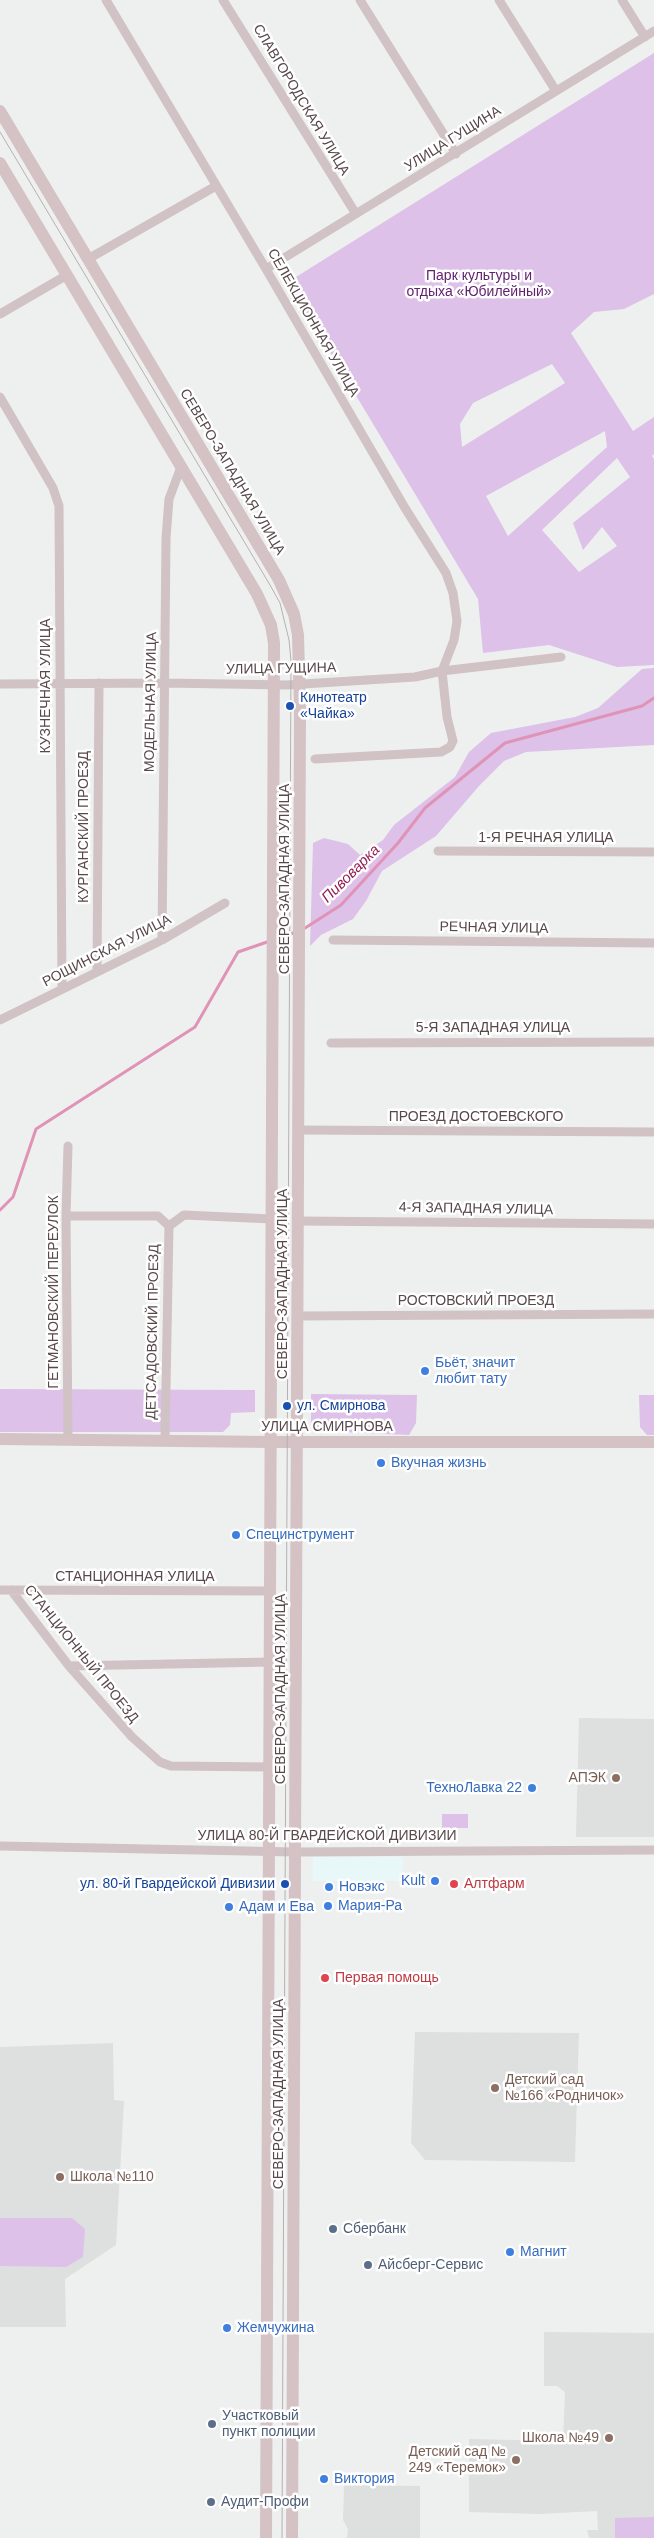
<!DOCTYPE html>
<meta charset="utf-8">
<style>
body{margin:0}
canvas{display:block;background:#edf0ee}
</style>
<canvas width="654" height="2538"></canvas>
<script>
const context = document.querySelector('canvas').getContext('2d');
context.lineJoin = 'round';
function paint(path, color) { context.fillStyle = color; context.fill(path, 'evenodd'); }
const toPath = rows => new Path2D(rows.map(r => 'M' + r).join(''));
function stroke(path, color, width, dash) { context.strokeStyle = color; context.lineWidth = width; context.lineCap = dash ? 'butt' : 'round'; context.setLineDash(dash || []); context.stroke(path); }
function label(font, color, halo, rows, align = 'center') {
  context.font = font + ' Arial,sans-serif'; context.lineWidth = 5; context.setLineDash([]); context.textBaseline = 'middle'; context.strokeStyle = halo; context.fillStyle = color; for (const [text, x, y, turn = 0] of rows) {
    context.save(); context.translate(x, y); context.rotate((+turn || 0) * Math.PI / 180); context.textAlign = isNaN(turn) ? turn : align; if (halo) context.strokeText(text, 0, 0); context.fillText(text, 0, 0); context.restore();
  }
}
paint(toPath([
 [313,1857,403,1857,403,1881,313,1881]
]), '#e8f8f9');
paint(toPath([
 [579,1718,654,1719,654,1837,576,1837],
 [415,2032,579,2033,575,2162,425,2160,411,2143],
 [113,2043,114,2100,124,2101,116,2245,65,2279,66,2327,0,2327,0,2047],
 [544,2332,654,2333,654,2538,589,2538,587,2530,598,2530,597,2511,538,2514,469,2512,469,2439,563,2441,565,2392,557,2386,544,2386],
 [344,2485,420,2486,420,2538,347,2538,348,2529,343,2520]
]), '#dee0df');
paint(toPath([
 [654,53,654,294,624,309,594,312,571,333,633,431,654,417,654,454,652,456,654,459,654,665,617,667,549,645,483,653,478,599,288,282],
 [552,364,565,383,462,447,460,424,473,403],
 [605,431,607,447,508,536,486,496],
 [617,458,630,477,573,523,583,550,602,527,617,546,579,572,542,530],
 [654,668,654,745,526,752,504,761,479,786,436,836,382,871,366,901,353,919,321,935,310,946,313,843,324,838,348,844,360,855,383,840,394,825,455,777,469,752,491,733,575,717,598,708,642,669],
 [0,1389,255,1390,255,1412,231,1413,230,1425,223,1432,0,1432],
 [311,1394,417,1395,416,1423,409,1435,320,1431,311,1424],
 [639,1395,654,1395,654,1435,647,1435,640,1427],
 [442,1814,468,1814,468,1828,442,1828],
 [0,2218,72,2218,85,2229,83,2257,66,2267,0,2266],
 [654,2517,654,2538,615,2538,615,2518]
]), '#ddc1e8');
stroke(toPath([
 [302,930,341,905,398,843,425,808,505,743,642,706,654,698],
 [276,939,296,932],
 [0,1210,13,1197,36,1129,195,1027,238,952,270,941]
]), '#e093b6', 3);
stroke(toPath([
 [106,0,266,269,405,508,446,573,453,593,457,621,454,640,442,671,447,717,453,741,450,747,441,752,315,759],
 [223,0,356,214],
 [360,0,456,154],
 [499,0,556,91],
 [622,0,645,37],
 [88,259,216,186],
 [266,269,654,31],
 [0,314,67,275],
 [0,397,53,488,59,506,62,989],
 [0,684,166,683,287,685,415,677,442,671,561,657],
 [438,851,654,852],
 [162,940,166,538,169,499,181,467],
 [333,940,654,943],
 [97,970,99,683],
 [0,1020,162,940,225,903],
 [331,1043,654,1042],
 [298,1130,654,1132],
 [66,1216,158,1216,169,1226,184,1215,272,1219],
 [298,1221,654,1224],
 [298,1316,654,1314],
 [68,1439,66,1216,68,1146],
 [165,1440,169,1226],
 [0,1590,271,1591],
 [11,1590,69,1666,132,1737,160,1762,171,1766,269,1767],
 [69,1666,270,1662],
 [0,1846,295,1852,654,1850]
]), '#d1c2c5', 9);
stroke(toPath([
 [0,111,279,580,294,614,298,635,300,709,292,2538],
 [0,163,257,594,271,625,274,643,266,2538],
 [0,1439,271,1442,654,1442]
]), '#d4c2c5', 12);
stroke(toPath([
 [0,132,270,585,280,603,289,640,291,661,282,2538]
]), '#b7b0b1', 1);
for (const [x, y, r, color] of [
 [290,706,5,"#1a4fb4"],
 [425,1371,5,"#3f7fe0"],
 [287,1406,5,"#1a4fb4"],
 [381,1463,5,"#3f7fe0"],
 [236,1535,5,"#3f7fe0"],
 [616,1778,5,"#8d6e63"],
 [532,1788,5,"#3f7fe0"],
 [435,1881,5,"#3f7fe0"],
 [285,1884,5,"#1a4fb4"],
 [454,1884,5,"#e0444e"],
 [329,1887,5,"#3f7fe0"],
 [328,1906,5,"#3f7fe0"],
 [229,1907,5,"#3f7fe0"],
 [325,1978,5,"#e0444e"],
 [495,2088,5,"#8d6e63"],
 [60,2177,5,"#8d6e63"],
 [333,2229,5,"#5c6f8a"],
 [510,2252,5,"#3f7fe0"],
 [368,2265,5,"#5c6f8a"],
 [227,2328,5,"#3f7fe0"],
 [212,2424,5,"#5c6f8a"],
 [609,2438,5,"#8d6e63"],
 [516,2460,5,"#8d6e63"],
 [324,2479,5,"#3f7fe0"],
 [211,2502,5,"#5c6f8a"]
]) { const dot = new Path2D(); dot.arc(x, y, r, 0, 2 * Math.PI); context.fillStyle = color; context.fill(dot); stroke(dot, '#fff', 2); }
label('14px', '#58484b', '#fff', [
 ["СЛАВГОРОДСКАЯ УЛИЦА",301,100,59],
 ["УЛИЦА ГУЩИНА",453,139,-32],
 ["СЕЛЕКЦИОННАЯ УЛИЦА",313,323,60],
 ["СЕВЕРО-ЗАПАДНАЯ УЛИЦА",232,472,59],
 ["УЛИЦА ГУЩИНА",281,669,-1],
 ["КУЗНЕЧНАЯ УЛИЦА",46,686,-90],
 ["МОДЕЛЬНАЯ УЛИЦА",151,702,-89],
 ["КУРГАНСКИЙ ПРОЕЗД",84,827,-90],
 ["1-Я РЕЧНАЯ УЛИЦА",546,838],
 ["СЕВЕРО-ЗАПАДНАЯ УЛИЦА",285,879,-90],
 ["РЕЧНАЯ УЛИЦА",494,928,1],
 ["РОЩИНСКАЯ УЛИЦА",107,951,-27],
 ["5-Я ЗАПАДНАЯ УЛИЦА",493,1028],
 ["ПРОЕЗД ДОСТОЕВСКОГО",476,1117],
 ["4-Я ЗАПАДНАЯ УЛИЦА",476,1209,1],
 ["СЕВЕРО-ЗАПАДНАЯ УЛИЦА",283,1284,-90],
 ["ГЕТМАНОВСКИЙ ПЕРЕУЛОК",54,1292,-90],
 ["РОСТОВСКИЙ ПРОЕЗД",476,1301],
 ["ДЕТСАДОВСКИЙ ПРОЕЗД",153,1332,-89],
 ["УЛИЦА СМИРНОВА",327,1427],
 ["СТАНЦИОННАЯ УЛИЦА",135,1577],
 ["СТАНЦИОННЫЙ ПРОЕЗД",81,1654,51],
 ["СЕВЕРО-ЗАПАДНАЯ УЛИЦА",281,1689,-90],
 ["УЛИЦА 80-Й ГВАРДЕЙСКОЙ ДИВИЗИИ",327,1836],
 ["СЕВЕРО-ЗАПАДНАЯ УЛИЦА",279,2094,-90]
]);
label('14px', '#632270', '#fff', [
 ["Парк культуры и",479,276],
 ["отдыха «Юбилейный»",479,292]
]);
label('14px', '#164399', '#fff', [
 ["Кинотеатр",300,698],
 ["«Чайка»",300,714],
 ["ул. Смирнова",297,1406],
 ["ул. 80-й Гвардейской Дивизии",275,1884,"right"]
], 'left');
label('14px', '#366cbe', '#fff', [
 ["Бьёт, значит",435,1363],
 ["любит тату",435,1379],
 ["Вкучная жизнь",391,1463],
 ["Специнструмент",246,1535],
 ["ТехноЛавка 22",522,1788,"right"],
 ["Kult",425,1881,"right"],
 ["Новэкс",339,1887],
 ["Мария-Ра",338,1906],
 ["Адам и Ева",239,1907],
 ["Магнит",520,2252],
 ["Жемчужина",237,2328],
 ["Виктория",334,2479]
], 'left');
label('14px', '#785e54', '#fff', [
 ["АПЭК",606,1778],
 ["Детский сад",505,2080,"left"],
 ["№166 «Родничок»",505,2096,"left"],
 ["Школа №110",70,2177,"left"],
 ["Школа №49",599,2438],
 ["Детский сад №",506,2452],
 ["249 «Теремок»",506,2468]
], 'right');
label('14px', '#be3a42', '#fff', [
 ["Алтфарм",464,1884],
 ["Первая помощь",335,1978]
], 'left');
label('14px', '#4e5e75', '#fff', [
 ["Сбербанк",343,2229],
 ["Айсберг-Сервис",378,2265],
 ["Участковый",222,2416],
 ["пункт полиции",222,2432],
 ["Аудит-Профи",221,2502]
], 'left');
label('italic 15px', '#951e54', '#fff', [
 ["Пивоварка",351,874,-45]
]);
</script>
